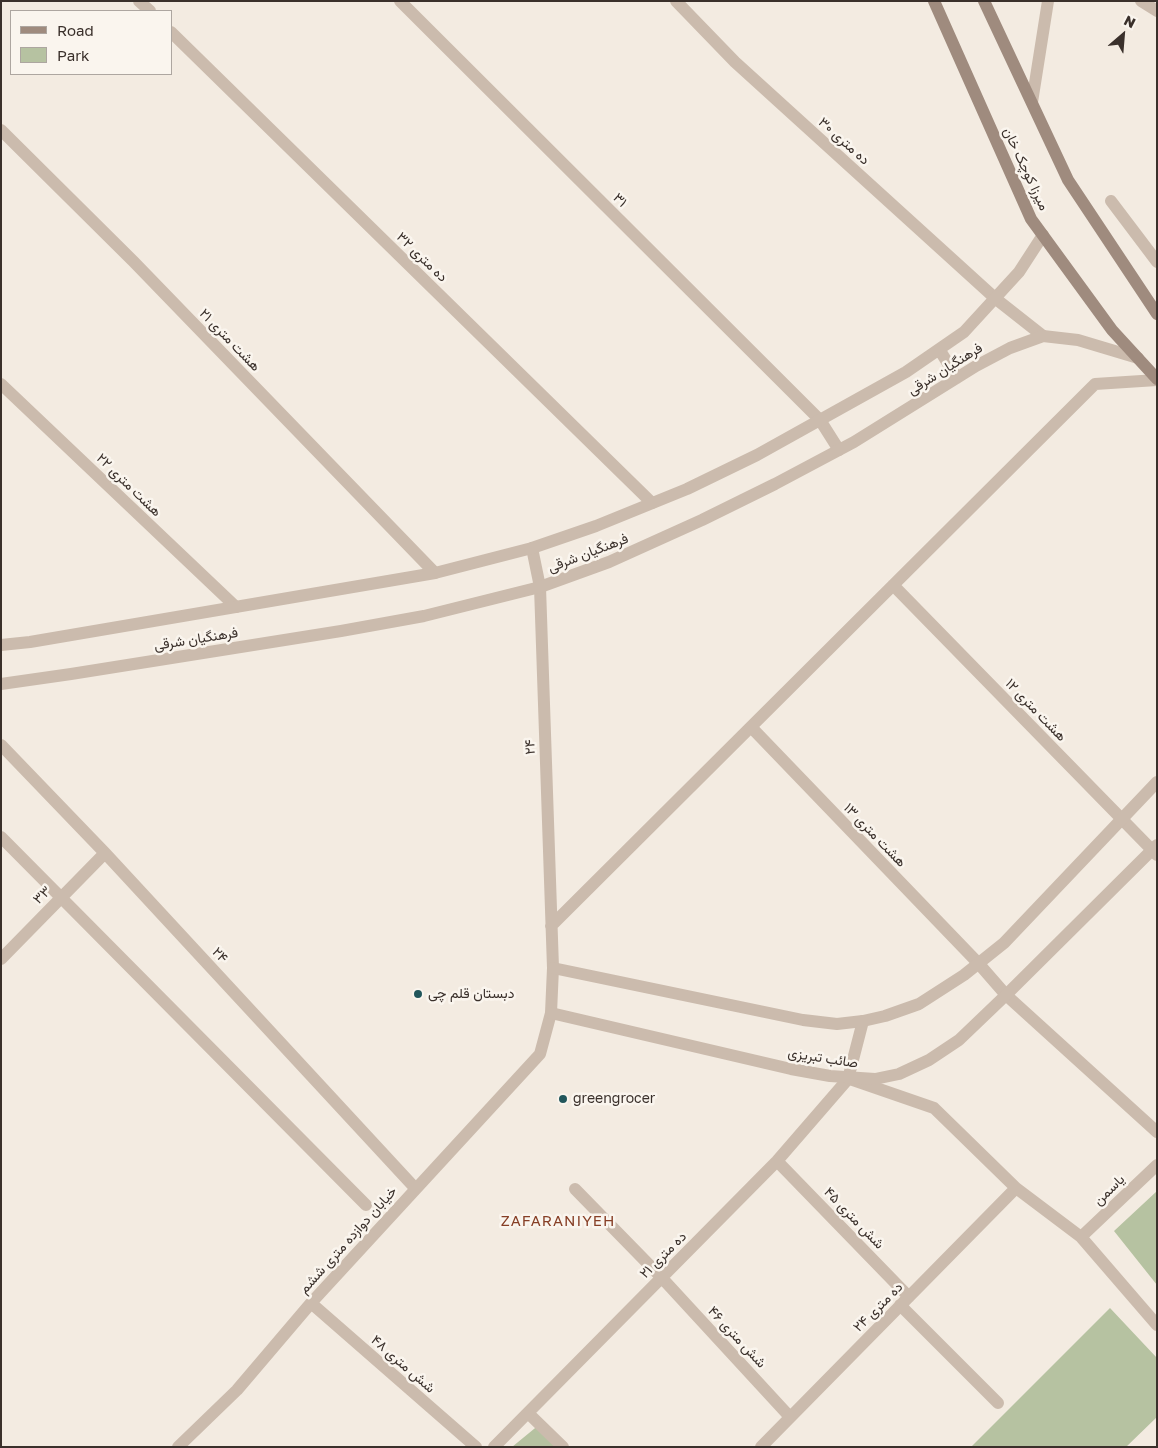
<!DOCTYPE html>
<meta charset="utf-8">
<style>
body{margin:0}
#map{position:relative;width:1158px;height:1448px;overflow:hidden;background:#f3ebe1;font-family:"Golos Text",sans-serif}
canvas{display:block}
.frame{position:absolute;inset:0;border:2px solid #3a302b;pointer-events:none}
.legend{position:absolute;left:10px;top:10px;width:162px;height:65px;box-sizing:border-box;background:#faf5ee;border:1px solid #ada6a0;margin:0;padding:6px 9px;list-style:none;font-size:15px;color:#3a302b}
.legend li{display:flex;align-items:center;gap:10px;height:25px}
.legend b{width:25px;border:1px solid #ada6a0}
.north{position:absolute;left:1098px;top:10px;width:50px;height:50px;-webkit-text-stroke:4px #faf5ee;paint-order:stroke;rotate:27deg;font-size:14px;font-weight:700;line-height:20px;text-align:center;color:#3a302b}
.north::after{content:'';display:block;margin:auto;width:18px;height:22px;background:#3a302b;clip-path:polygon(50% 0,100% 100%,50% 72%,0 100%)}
</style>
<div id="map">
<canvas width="1158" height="1448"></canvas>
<div class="frame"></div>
<ul class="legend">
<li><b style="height:6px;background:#9f8b7e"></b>Road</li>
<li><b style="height:14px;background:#b6c2a1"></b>Park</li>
</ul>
<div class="north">N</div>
</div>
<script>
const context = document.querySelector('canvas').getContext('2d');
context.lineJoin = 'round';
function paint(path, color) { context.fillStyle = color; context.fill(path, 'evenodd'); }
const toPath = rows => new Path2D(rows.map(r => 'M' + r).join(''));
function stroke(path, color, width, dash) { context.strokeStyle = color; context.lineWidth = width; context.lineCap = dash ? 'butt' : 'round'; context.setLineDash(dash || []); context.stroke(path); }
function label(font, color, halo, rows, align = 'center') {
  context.font = font + ' "Golos Text",Vazirmatn,sans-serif'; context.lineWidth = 5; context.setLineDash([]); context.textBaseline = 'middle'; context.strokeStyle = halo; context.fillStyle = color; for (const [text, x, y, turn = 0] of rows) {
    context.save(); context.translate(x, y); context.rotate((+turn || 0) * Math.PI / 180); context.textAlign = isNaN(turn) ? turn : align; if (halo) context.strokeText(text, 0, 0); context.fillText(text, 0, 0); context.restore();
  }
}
paint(toPath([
 [1157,1191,1157,1285,1114,1231],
 [1110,1308,1157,1358,1157,1417,1126,1447,971,1447],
 [540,1424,563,1447,512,1447]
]), '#b6c2a1');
stroke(toPath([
 [139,1,150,11],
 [400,1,820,420,839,450],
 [676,1,735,62,996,299,1043,336],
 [1141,1,1157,11],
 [171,32,652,503],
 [1032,102,1048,1],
 [1,130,134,262,435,573],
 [1111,201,1157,262],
 [1,384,236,607],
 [893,585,1157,855],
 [751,727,979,964,1006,995,1157,1132],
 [1,745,105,853,415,1188],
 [1,837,366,1205],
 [551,926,1095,384,1157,380],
 [1,959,105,853],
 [850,1079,934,1108,1016,1188,1081,1237,1157,1325],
 [777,1161,909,1297],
 [575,1189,662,1278,790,1417],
 [1081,1237,1157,1165],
 [311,1303,476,1447],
 [900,1305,998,1403],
 [528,1413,563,1447],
 [178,1447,237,1390,311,1303,540,1054,551,1013,553,968,540,587,532,548],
 [494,1447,777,1161,848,1079,863,1021],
 [761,1447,1016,1188]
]), '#cbbbad', 12);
stroke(toPath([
 [939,349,957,378],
 [1,645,30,642,435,573,532,548,596,526,687,489,757,455,906,372,964,332,1019,272,1043,235],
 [1,684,71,674,341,631,424,616,540,587,609,562,702,520,775,484,854,442,976,366,1010,348,1043,336,1078,340,1138,358],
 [553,968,803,1020,837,1024,863,1021,885,1016,919,1004,964,975,1004,943,1157,782],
 [551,1013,791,1069,830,1076,875,1079,899,1074,929,1060,959,1040,1006,995,1157,845]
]), '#cbbbad', 12);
stroke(toPath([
 [934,1,1031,219,1112,330,1157,379],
 [984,1,1068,180,1157,314]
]), '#9f8b7e', 12);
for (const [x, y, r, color] of [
 [418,994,5,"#21565b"],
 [563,1099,5,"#21565b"]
]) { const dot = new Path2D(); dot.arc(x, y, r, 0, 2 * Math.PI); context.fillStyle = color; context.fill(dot); stroke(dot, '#faf5ee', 2); }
label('14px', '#3a302b', '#faf5ee', [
 ["ده متری ۳۰",844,141,42],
 ["میرزا کوچک خان",1026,169,65],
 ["۳۱",620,200,45],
 ["ده متری ۳۲",422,257,44],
 ["هشت متری ۲۱",230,340,46],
 ["فرهنگیان شرقی",945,369,-32],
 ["هشت متری ۲۲",129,485,44],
 ["فرهنگیان شرقی",588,553,-21],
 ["فرهنگیان شرقی",196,639,-9],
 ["هشت متری ۱۲",1036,710,46],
 ["۲۴",530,747,-92],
 ["هشت متری ۱۳",875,835,46],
 ["۳۳",42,895,-45],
 ["۲۴",220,955,47],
 ["صائب تبریزی",823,1058,9],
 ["یاسمن",1109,1190,-44],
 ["شش متری ۴۵",854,1218,46],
 ["خیابان دوازده متری ششم",348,1240,-48],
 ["ده متری ۲۱",663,1255,-45],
 ["ده متری ۲۴",878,1307,-45],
 ["شش متری ۴۶",737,1337,47],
 ["شش متری ۴۸",403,1364,41]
]);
label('14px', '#3a302b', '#faf5ee', [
 ["دبستان قلم چی",428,994],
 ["greengrocer",573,1099]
], 'left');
context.letterSpacing = '1px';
label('15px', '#873f26', '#faf5ee', [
 ["ZAFARANIYEH",558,1221]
]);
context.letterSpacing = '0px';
</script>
